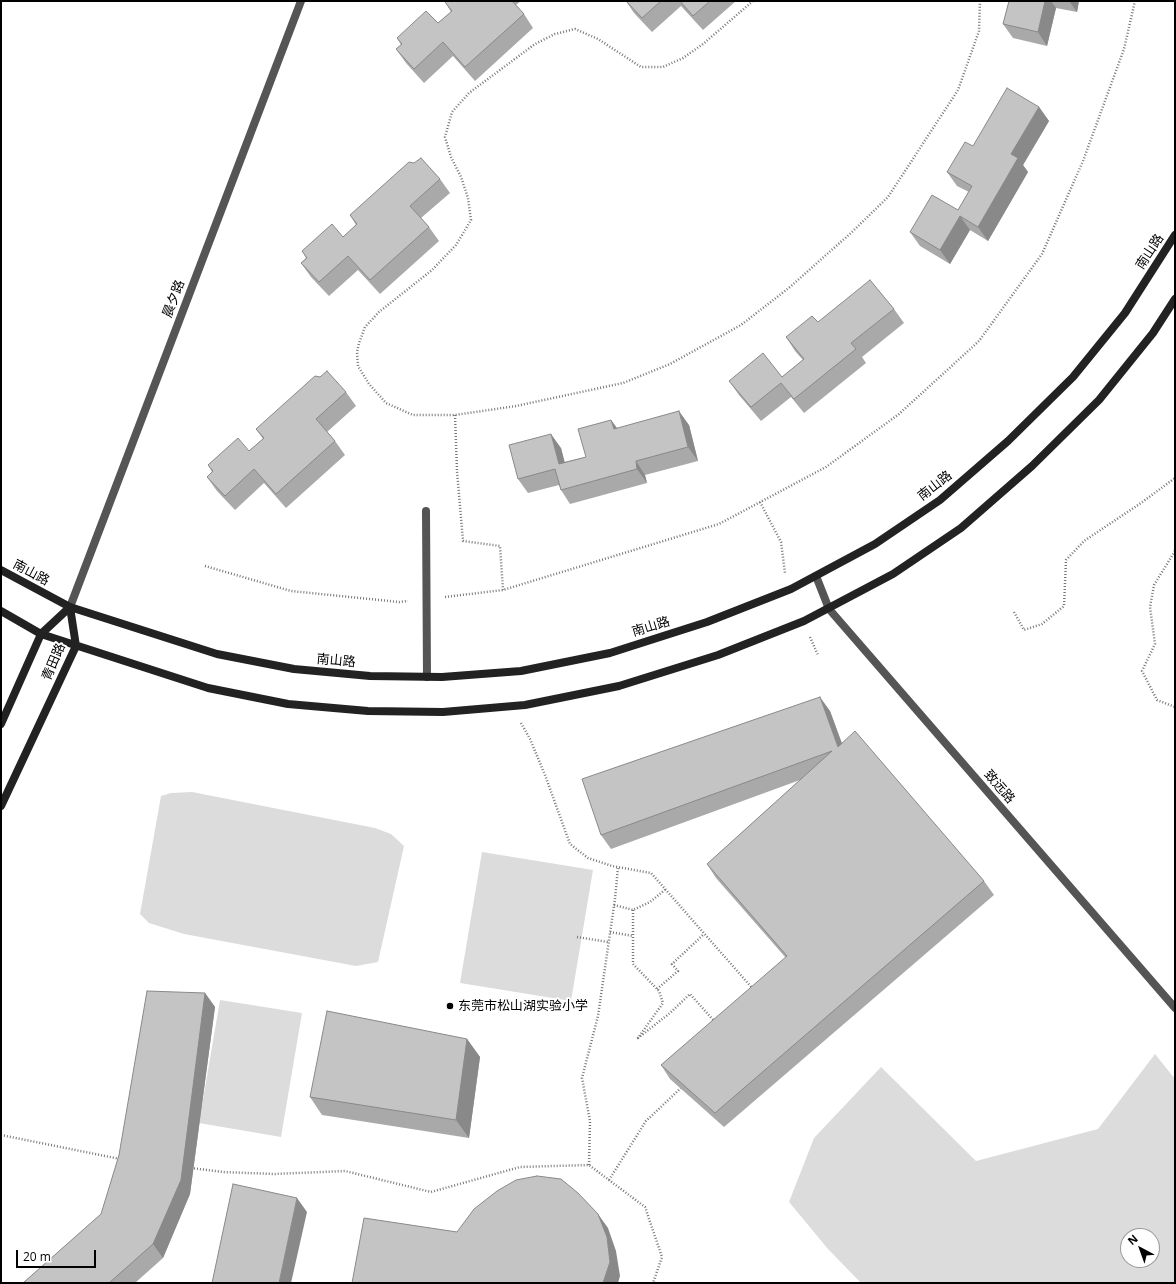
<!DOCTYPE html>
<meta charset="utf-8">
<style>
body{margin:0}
#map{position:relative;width:1176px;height:1284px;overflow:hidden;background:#fff;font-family:"Open Sans",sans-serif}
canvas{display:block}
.frame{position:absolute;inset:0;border:2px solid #000;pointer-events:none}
.north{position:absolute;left:1120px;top:1228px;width:40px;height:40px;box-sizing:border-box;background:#fff;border:1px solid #999;border-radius:50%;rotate:319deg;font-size:11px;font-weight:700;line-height:16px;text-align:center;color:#000}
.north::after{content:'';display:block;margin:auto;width:14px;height:18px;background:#000;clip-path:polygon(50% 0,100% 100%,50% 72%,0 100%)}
.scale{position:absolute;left:16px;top:1250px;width:80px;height:18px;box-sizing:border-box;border:2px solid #000;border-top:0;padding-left:5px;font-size:12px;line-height:14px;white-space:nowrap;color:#000;-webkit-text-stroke:3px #fff;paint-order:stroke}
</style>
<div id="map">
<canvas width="1176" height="1284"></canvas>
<div class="frame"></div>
<div class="north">N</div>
<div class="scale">20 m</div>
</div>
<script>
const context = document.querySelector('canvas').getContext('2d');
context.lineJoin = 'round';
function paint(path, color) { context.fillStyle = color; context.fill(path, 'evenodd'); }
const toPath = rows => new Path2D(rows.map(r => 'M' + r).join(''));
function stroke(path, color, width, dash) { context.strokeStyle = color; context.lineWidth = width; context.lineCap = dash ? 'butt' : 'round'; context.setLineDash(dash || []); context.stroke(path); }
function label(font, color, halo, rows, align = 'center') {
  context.font = font + ' "Open Sans","Noto Sans SC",sans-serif'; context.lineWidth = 4; context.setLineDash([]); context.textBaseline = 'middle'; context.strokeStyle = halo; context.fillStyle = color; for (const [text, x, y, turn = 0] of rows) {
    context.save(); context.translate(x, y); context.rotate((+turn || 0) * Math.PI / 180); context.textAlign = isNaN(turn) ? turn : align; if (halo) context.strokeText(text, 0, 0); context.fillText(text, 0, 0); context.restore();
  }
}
paint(toPath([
 [192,792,375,828,391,834,404,846,378,962,356,966,184,934,149,923,140,914,161,796,171,793],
 [482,852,593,870,571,1001,460,983],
 [220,1000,302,1013,281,1137,199,1123],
 [1155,1054,1175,1079,1175,1283,861,1283,828,1249,789,1202,814,1138,881,1067,976,1161,1098,1129],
 [1128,1236,1152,1236,1152,1260,1128,1260]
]), '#dcdcdc');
stroke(toPath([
 [753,1,703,44,683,58,663,67,641,67,598,39,575,29,555,34,535,44,469,93,452,112,445,137,451,157,461,177,468,198,471,220,456,245,432,270,379,312,365,327,359,343,357,352,358,366,369,384,386,403,413,415,455,415,516,406,623,383,670,364,741,325,790,287,852,232,888,197,958,90,979,31,980,1],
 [455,415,457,471,463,541,500,546,503,590],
 [760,502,781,542,785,573],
 [1175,551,1154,585,1150,607,1155,644,1142,671,1157,700,1175,707],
 [205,566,291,591,399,602,408,601],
 [445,597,503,590,719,524,826,467,899,414,979,341,1042,254,1083,161,1124,49,1135,1],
 [1014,612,1024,630,1042,624,1064,606,1066,560,1084,541,1141,503,1175,478],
 [810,637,818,655],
 [521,723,530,739,545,775,570,844,588,858,612,866,651,873,753,989],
 [614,905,633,910,650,902,666,889],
 [633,910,633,964,659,991,663,1003,638,1038,670,1013,690,994,714,1021],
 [610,932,633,936],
 [577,937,608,942],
 [657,989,678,971,672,964,704,934],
 [1,1135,120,1159],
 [589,1165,590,1121,582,1078,598,1016,615,899,618,867],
 [191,1168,223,1172,274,1174,345,1171,431,1192,520,1167,589,1165,645,1207,662,1257,653,1283],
 [609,1180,646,1121,682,1087]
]), '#777', 2.5, [1, 2]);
stroke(toPath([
 [426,511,427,677]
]), '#555', 8);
stroke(toPath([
 [816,576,829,609,1175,1008],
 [70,607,301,1]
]), '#555', 8);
stroke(toPath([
 [1,570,70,607,217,654,294,669,370,676,442,677,521,671,610,653,707,622,791,589,875,544,940,500,1008,441,1073,377,1125,313,1175,235],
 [1,611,41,634,208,688,288,704,368,711,443,712,525,705,619,686,718,655,804,621,893,574,961,528,1032,466,1099,400,1153,333,1175,299],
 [1,724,41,634,70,607],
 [1,806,76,646,70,607]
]), '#222', 8);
paint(toPath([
 [446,1,521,1,516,5,524,14,533,28,475,81,453,56,424,83,406,63,396,49,401,45,397,38,438,23,451,12,445,2],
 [626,1,736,1,703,30,681,6,652,32,634,13],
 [1009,1,1079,1,1077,12,1056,8,1047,46,1013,38,1003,24],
 [1039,107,1049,121,1023,165,1028,172,988,241,970,230,950,264,920,246,910,232,958,210,969,192,957,186,947,172,973,146],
 [440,179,450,193,421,218,429,227,439,241,380,294,358,270,329,296,311,277,301,263,306,258,302,251,343,237,356,225,350,215],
 [894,309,904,323,862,357,866,363,804,413,791,397,761,421,739,395,729,381,782,377,803,360,795,351,786,337,818,322],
 [346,392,356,406,327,432,335,441,345,455,286,508,264,483,235,510,217,491,207,477,212,472,208,465,249,451,263,439,256,429],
 [611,420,617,428,689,425,698,461,645,475,647,483,570,504,561,490,559,485,528,493,518,479,561,448,564,462,586,457],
 [830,711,842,743,984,881,994,895,724,1127,670,1079,661,1065,786,958,716,878,707,864,800,780,611,849,601,835],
 [205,993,215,1007,190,1194,163,1258,135,1283,23,1283,101,1214],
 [467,1039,480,1057,469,1138,322,1115,310,1097]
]), '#a9a9a9');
paint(toPath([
 [1045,1,1051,1,1056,8,1047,46,1038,32],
 [1069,1,1079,1,1077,12],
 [1039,107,1049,121,1023,165,1028,172,988,241,978,227,1011,154],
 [960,216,970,230,950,264,940,250],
 [679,411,689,425,698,461,688,447],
 [611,420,621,434,614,429],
 [551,434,561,448,569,478,559,464],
 [636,461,645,475,647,483,637,469],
 [820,697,830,711,848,761,838,747],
 [205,993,215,1007,190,1194,163,1258,153,1244],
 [467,1039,480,1057,469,1138,456,1120],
 [297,1198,307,1212,291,1283,279,1283],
 [598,1214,608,1228,616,1251,620,1276,618,1283,603,1283]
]), '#898989');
const building = toPath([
 [446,1,512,1,524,14,465,67,443,42,414,69,396,49,402,44,397,38,426,11,438,23,452,11,445,2,446,1],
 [626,1,661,1,642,18,626,1],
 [680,1,710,1,693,16,680,1],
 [1009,1,1045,1,1038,32,1003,24,1009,1],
 [1007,88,1039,107,1011,154,1018,158,978,227,960,216,940,250,910,232,932,195,958,210,972,186,947,172,965,142,973,146,1007,88],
 [421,158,440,179,410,206,429,227,370,280,348,256,319,282,301,263,307,258,302,251,332,224,343,237,357,224,350,215,409,162,414,163,421,158],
 [870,280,894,309,851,343,856,349,794,399,781,383,751,407,729,381,763,353,782,377,804,359,786,337,812,316,818,322,870,280],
 [327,371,346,392,316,419,335,441,276,494,254,469,225,496,207,477,213,471,208,465,238,438,249,451,264,438,256,429,315,376,320,377,327,371],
 [679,411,688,447,636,461,637,469,561,490,555,469,518,479,509,445,551,434,559,464,586,457,578,429,611,420,614,429,679,411],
 [820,697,838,747,855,731,984,881,715,1113,661,1065,787,956,707,864,832,751,601,835,582,779,820,697],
 [147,991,205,993,181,1180,153,1244,109,1283,23,1283,101,1214,119,1155,147,991],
 [327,1011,467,1039,456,1120,310,1097,327,1011],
 [537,1176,561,1179,578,1193,598,1214,607,1237,610,1262,603,1283,352,1283,364,1218,457,1232,474,1209,497,1191,516,1180,537,1176],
 [233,1184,297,1198,279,1283,212,1283,233,1184]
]);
paint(building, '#c4c4c4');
stroke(building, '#898989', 1);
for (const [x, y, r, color] of [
 [450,1006,4,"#000"]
]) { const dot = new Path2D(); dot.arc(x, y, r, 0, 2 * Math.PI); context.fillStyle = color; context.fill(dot); stroke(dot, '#fff', 1.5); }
label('13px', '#000', '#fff', [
 ["南山路",1150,252,-57],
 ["晨夕路",174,299,-69],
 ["南山路",935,486,-38],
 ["南山路",31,573,28],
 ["南山路",651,627,-17],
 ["南山路",336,661,5],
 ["青田路",54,662,-67],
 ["致远路",999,787,49]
]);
label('13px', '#000', '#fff', [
 ["东莞市松山湖实验小学",458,1006]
], 'left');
</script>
